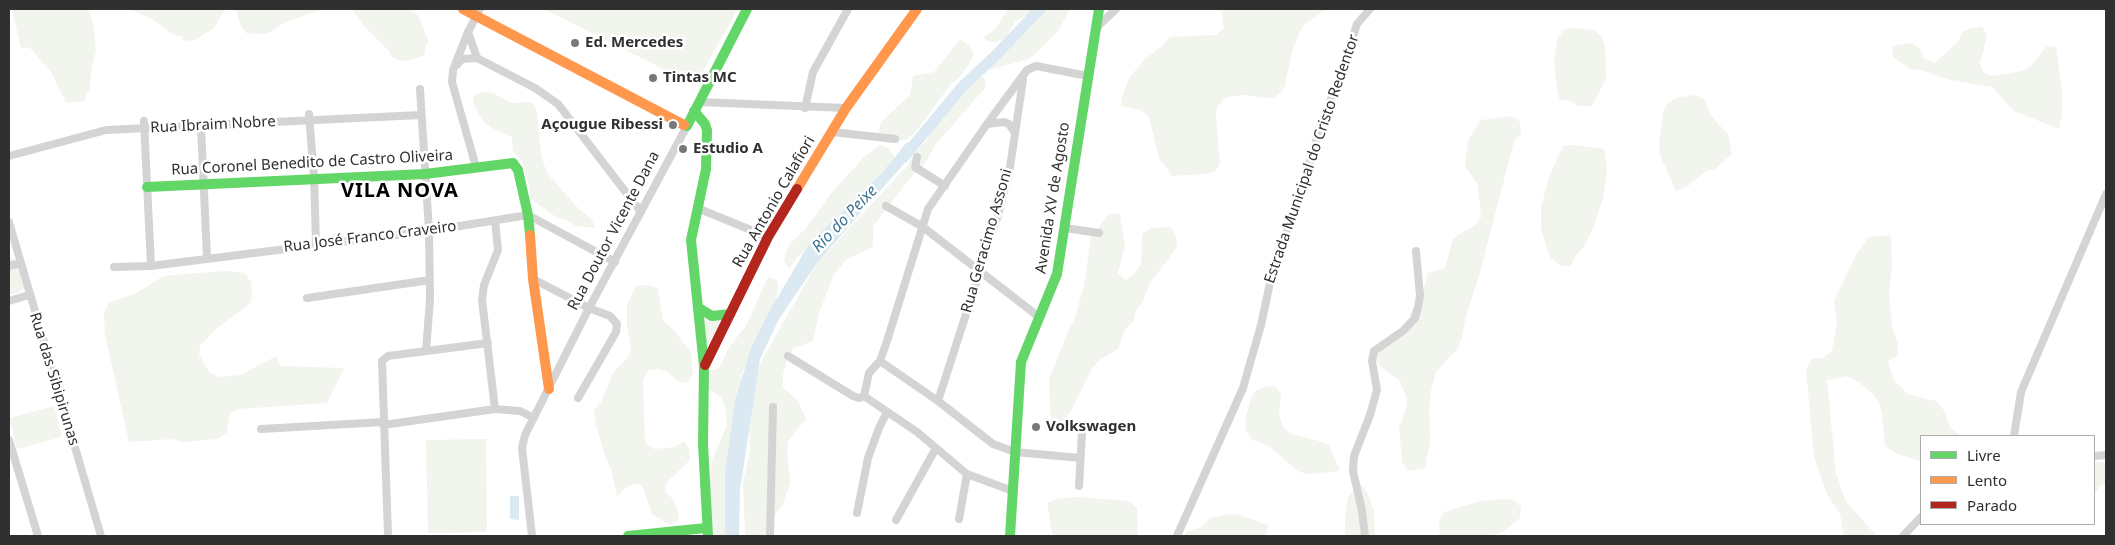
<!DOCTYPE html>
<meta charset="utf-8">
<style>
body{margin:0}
#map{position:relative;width:2115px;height:545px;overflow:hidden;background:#fff;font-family:"Noto Sans",sans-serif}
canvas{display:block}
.frame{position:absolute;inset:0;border:10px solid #303030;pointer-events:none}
.legend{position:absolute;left:1920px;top:435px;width:175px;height:90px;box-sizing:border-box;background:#fff;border:1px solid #acacac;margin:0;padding:6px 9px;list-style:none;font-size:15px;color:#303030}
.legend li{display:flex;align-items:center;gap:10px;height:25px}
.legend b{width:25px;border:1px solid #acacac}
</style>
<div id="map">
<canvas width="2115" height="545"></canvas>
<div class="frame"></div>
<ul class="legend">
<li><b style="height:6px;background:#63d668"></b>Livre</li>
<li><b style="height:6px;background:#ff974d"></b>Lento</li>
<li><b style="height:6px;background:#b3261e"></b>Parado</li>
</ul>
</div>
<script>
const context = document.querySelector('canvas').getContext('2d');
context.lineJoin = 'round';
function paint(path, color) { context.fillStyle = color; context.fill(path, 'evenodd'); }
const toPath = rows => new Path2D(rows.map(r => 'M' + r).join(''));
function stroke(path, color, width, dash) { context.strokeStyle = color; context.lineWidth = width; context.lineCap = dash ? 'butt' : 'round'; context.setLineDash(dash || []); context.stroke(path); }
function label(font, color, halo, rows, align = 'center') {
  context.font = font + ' "Noto Sans",sans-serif'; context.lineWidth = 5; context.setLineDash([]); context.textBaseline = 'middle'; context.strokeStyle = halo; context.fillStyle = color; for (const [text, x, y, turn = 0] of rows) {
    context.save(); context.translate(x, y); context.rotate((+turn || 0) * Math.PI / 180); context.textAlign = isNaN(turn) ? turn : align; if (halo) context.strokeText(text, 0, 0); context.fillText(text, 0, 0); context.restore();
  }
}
paint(toPath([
 [12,9,89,9,94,29,96,51,92,66,89,92,87,92,85,101,66,103,51,72,29,47,21,49],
 [129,9,225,9,214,28,195,40,184,41,181,35,176,36,150,18],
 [236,9,324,9,286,22,268,33,257,34,246,33,240,24],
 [351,9,409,9,418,15,429,42,426,44,424,55,411,60,400,61,391,56,389,51,364,26,353,10],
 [544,9,738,9,695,85],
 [1008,9,1036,9,1015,22,1005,38,996,42,986,41,984,37,996,28],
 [1045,9,1070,9,1059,30,1036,53,1028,59,990,70,989,60],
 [1221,9,1326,9,1302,27,1293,48,1284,89,1275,97,1264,98,1245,95,1234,96,1225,98,1217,107,1216,116,1220,164,1214,172,1205,174,1172,176,1159,158,1149,117,1140,110,1121,106,1122,97,1129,78,1144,60,1163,45,1170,37,1216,35,1224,28],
 [1982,27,1987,36,1980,64,1983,73,1992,76,2023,71,2032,65,2047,46,2056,47,2062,91,2062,112,2059,129,2014,111,1992,87,1950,80,1920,70,1910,69,1893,57,1892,46,1912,43,1920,49,1924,58,1934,63,1958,42,1962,32,1971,28],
 [1576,28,1594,30,1602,37,1605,46,1606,79,1592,106,1579,106,1570,101,1560,100,1557,91,1554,58,1558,37,1565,29],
 [960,39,969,45,974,53,970,62,959,78,951,84,914,134,906,140,896,141,879,132,881,122,910,95,913,76,934,72],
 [984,77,986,87,935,145,926,162,912,176,873,226,873,247,847,259,834,274,819,313,813,341,794,348,788,356,783,375,783,387,798,401,806,419,788,441,787,451,790,483,782,506,768,523,764,536,745,536,743,482,750,452,749,423,757,373,761,362,817,263,908,165,912,156,926,141,958,91,973,79],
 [483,92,493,93,512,103,532,102,537,111,541,155,547,173,576,206,591,219,596,228,576,226,566,220,556,217,531,199,529,186,521,159,513,152,512,137,492,128,484,122,473,104,474,95],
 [1695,95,1704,99,1712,117,1728,134,1732,154,1715,169,1706,171,1688,186,1676,191,1660,155,1659,142,1663,114,1666,105,1675,98],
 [1512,116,1520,122,1521,133,1514,141,1479,276,1466,316,1462,337,1458,348,1436,372,1431,391,1429,410,1430,443,1425,468,1409,471,1402,462,1399,428,1406,409,1407,399,1400,381,1382,368,1376,360,1375,349,1381,341,1390,338,1409,323,1410,314,1426,283,1427,273,1445,268,1453,238,1474,226,1481,218,1478,185,1465,166,1468,140,1481,120],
 [879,145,888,148,894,156,893,166,796,259,789,269,784,261,786,251,791,243,806,228,832,192,865,156],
 [1574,145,1604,149,1607,169,1603,198,1594,226,1585,245,1577,254,1570,267,1559,265,1551,258,1547,249,1541,229,1541,207,1549,177,1563,146],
 [1110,213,1120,214,1125,245,1118,273,1126,280,1135,273,1141,264,1142,234,1151,228,1171,227,1176,236,1177,247,1150,283,1143,302,1136,310,1134,320,1125,330,1118,349,1100,360,1092,368,1072,409,1060,426,1052,420,1050,411,1049,379,1071,324,1073,323,1084,286,1091,237],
 [1891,235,1892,266,1889,294,1892,327,1898,345,1897,356,1888,361,1893,379,1908,394,1936,401,1943,409,1950,427,1961,436,1921,436,1921,461,1897,454,1885,446,1882,413,1879,403,1873,394,1859,382,1847,376,1827,380,1836,473,1846,502,1877,536,1844,536,1840,514,1827,494,1814,457,1806,369,1812,359,1823,358,1832,351,1837,323,1834,301,1856,255,1869,237],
 [9,258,15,259,27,276,27,285,20,292,9,295],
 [226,271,245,273,251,282,252,295,250,304,217,328,200,346,199,355,210,373,220,377,241,375,268,360,277,357,280,366,344,368,327,403,239,409,230,413,227,432,218,439,183,442,172,439,129,442,105,335,104,313,109,303,136,293,162,277,173,275],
 [768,277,777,280,778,290,776,300,742,373,727,536,706,536,712,460,727,425,725,406,721,398,703,385,701,375,720,367,728,349,747,324],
 [647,285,658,288,663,321,673,329,691,353,693,375,686,383,676,380,668,372,659,369,648,370,643,380,645,442,654,449,675,447,684,441,689,449,690,460,666,483,665,492,673,499,677,508,679,519,670,525,652,514,642,485,633,484,624,489,617,497,611,468,606,459,595,421,594,410,601,402,613,373,628,357,631,348,627,326,627,305,636,286],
 [702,317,723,318,706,349],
 [1275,386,1281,394,1279,413,1282,426,1291,434,1319,441,1329,445,1340,471,1309,474,1299,472,1272,449,1262,443,1252,440,1246,431,1245,420,1250,401,1255,391,1264,387],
 [54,406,62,437,17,449,9,418],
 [486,439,487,532,428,533,426,440],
 [2094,461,2106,463,2106,484,2101,485,2094,494],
 [1360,484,1368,493,1374,511,1375,536,1345,536,1345,518,1348,497],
 [1078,497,1129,501,1137,508,1138,536,1055,536,1052,534,1047,503,1056,499],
 [1504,499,1513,500,1521,507,1520,518,1501,533,1491,536,1437,536,1440,533,1439,522,1444,512,1480,501],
 [1230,514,1239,515,1268,525,1266,536,1185,536,1185,533,1203,526,1210,518]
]), '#f1f5ed');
paint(toPath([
 [907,142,916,150,817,263,779,319,760,359,740,490,739,536,725,536,725,473,735,401,751,348,769,312,809,244,882,173],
 [510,496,519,496,519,520,510,519]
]), '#dae9f2');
stroke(toPath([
 [903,158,962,87,994,57,1040,9]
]), '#dae9f2', 11);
stroke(toPath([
 [1097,27,1116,9],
 [468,32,477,58,535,88,558,104,641,212],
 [457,65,462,59,477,58],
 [420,89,429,231,430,299,426,351],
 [699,102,846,108],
 [805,108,813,72,848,9],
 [309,114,314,178,316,243],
 [144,121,151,266],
 [987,124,1004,122,1009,124,1015,133],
 [201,126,207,258],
 [832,132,895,139],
 [9,156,106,130,421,115],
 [917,157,915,167,945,186],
 [476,167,452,82,453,70,468,32,480,9],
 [886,206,923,227,1039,317],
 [697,208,768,237],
 [9,222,101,536],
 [1065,228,1099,233],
 [9,266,21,263],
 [114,267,151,266,429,231,528,215,615,262],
 [533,279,589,308,610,316,617,324,616,332,578,398],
 [307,298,430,280],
 [9,301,29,295],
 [788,356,853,396,859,398,864,396,917,432,967,474,1013,491],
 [880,361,938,401,993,444,1015,452,1080,458],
 [864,396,869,373,880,361,887,341,928,209,987,124,1027,70,1036,66,1088,76],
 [938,401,998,215,1010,167,1023,80],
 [495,409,482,300,484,285,498,250,495,221],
 [383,425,495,409,520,411,534,418],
 [261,429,383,422],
 [2014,436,2021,392,2106,194],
 [9,440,38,536],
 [2094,456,2106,455],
 [1079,486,1082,433],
 [857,513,868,458,879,428,887,412],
 [959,519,967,474],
 [896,520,936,448],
 [388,536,382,361,388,356,488,343],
 [532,536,522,448,525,435,589,308,687,126],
 [770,536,773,407],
 [1177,536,1243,388,1261,325,1274,264,1295,211,1321,125,1341,74,1357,24,1370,9],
 [1365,536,1362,511,1353,471,1354,456,1370,415,1377,390,1372,361,1374,351,1403,331,1415,318,1418,307,1420,296,1416,251],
 [1903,536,1921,517]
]), '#d4d4d4', 8);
stroke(toPath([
 [694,111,705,124,707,130,706,169,691,240,704,366,703,444,708,536],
 [684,125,687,126,747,9],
 [147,187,425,174,513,163,518,170,528,215,530,235],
 [699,308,712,316,730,314],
 [628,536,706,528],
 [1010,536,1021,362,1057,274,1099,9]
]), '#63d668', 10);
stroke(toPath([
 [463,9,684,125],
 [797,189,846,108,917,9],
 [530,235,533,279,549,389]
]), '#ff974d', 10);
stroke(toPath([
 [705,365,768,237,797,189]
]), '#b3261e', 10);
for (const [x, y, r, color] of [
 [575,43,5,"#787878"],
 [653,78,5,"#787878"],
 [673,125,5,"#787878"],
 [683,149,5,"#787878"],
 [1036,427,5,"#787878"]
]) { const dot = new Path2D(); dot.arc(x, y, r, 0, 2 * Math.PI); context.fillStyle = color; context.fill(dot); stroke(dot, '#fff', 2); }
label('bold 15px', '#303030', '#fff', [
 ["Ed. Mercedes",585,43],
 ["Tintas MC",663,78],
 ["Açougue Ribessi",663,125,"right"],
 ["Estudio A",693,149],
 ["Volkswagen",1046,427]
], 'left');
label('15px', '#303030', '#fff', [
 ["Rua Ibraim Nobre",213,125,-3],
 ["Estrada Municipal do Cristo Redentor",1312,159,-71],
 ["Rua Coronel Benedito de Castro Oliveira",312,163,-3],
 ["Avenida XV de Agosto",1053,198,-81],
 ["Rua Antonio Calafiori",774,202,-60],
 ["Rua Doutor Vicente Dana",614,231,-62],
 ["Rua José Franco Craveiro",370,237,-7],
 ["Rua Geracimo Assoni",987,241,-74],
 ["Rua das Sibipirunas",54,379,73]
]);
label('italic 16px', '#3d7493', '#fff', [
 ["Rio do Peixe",845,219,-46]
]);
context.letterSpacing = '1px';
label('bold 20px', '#000', '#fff', [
 ["VILA NOVA",400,191]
]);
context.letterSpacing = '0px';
</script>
